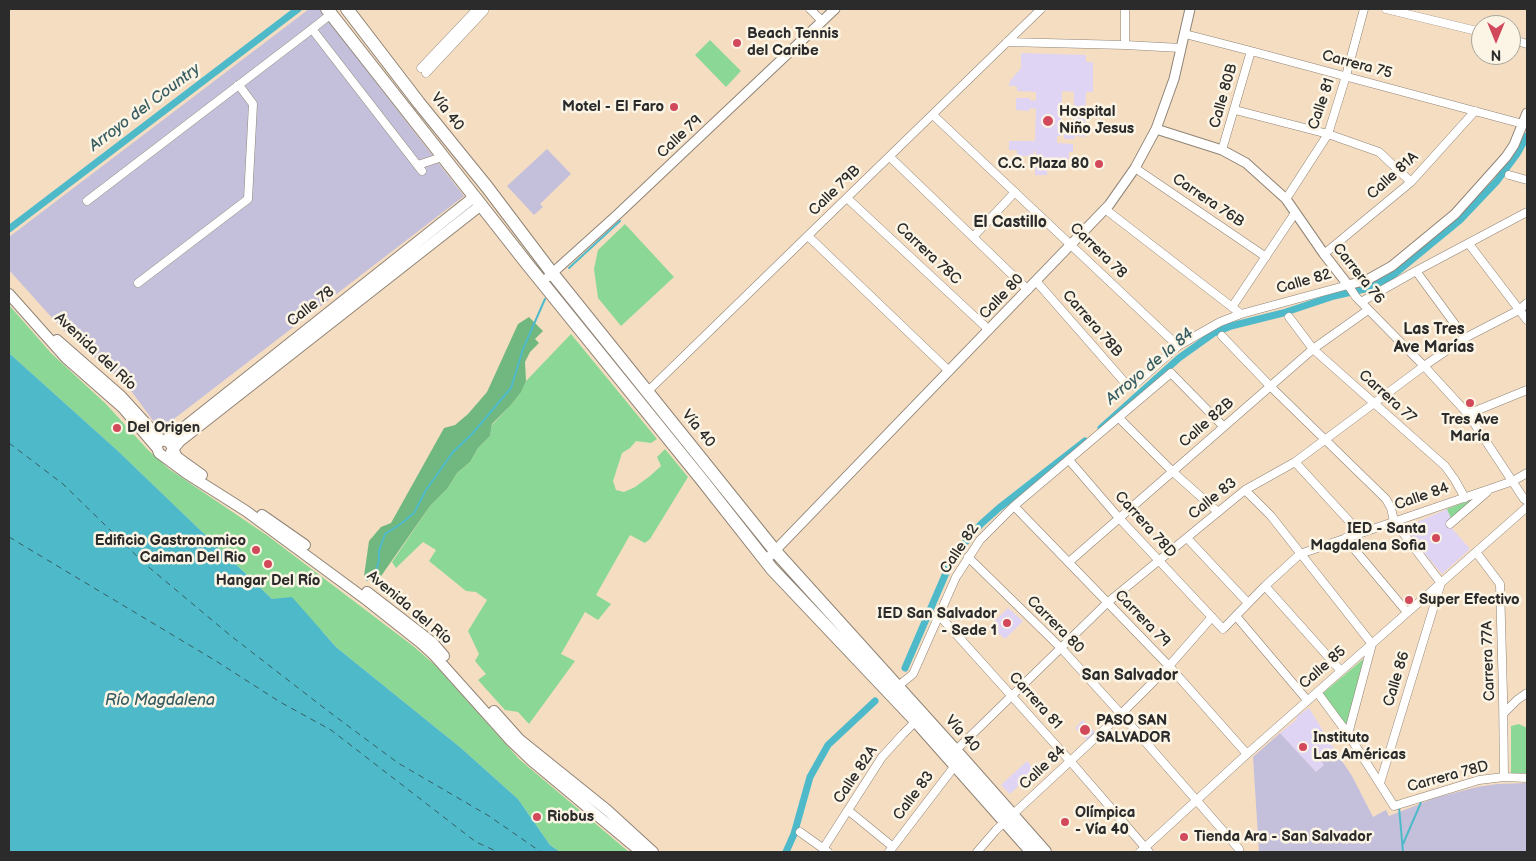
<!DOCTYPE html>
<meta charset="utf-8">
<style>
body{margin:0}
#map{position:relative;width:1536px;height:861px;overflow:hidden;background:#f5ddc2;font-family:"Balsamiq Sans",sans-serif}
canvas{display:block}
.frame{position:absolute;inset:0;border:10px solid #2b2b2b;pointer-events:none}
.north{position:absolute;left:1471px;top:15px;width:50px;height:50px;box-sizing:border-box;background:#fcf5e5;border:1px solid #a8a49b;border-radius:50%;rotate:180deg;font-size:14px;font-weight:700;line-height:20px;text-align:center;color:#2b2b2b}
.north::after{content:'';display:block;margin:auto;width:18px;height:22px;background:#d1495b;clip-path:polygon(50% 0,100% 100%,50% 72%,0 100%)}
</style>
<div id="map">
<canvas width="1536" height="861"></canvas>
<div class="frame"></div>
<div class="north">N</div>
</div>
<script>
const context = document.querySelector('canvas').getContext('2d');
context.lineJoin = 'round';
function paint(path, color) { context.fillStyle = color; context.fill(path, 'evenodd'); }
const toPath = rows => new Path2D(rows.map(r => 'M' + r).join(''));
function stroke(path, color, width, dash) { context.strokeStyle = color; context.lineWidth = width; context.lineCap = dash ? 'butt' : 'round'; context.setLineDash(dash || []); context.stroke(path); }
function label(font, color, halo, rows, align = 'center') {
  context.font = font + ' "Balsamiq Sans",sans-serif'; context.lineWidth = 5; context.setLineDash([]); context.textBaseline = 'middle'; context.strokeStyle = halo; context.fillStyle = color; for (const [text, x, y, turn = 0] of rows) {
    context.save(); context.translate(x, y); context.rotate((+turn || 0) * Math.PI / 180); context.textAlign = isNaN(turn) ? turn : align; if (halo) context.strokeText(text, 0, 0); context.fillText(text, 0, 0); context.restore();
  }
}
paint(toPath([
 [1021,53,1086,55,1086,62,1093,62,1093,92,1086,92,1085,137,1075,136,1075,139,1064,139,1064,132,1073,132,1074,92,1062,91,1061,136,1057,136,1057,143,1073,144,1073,152,1069,152,1069,159,1047,158,1047,175,1035,175,1036,151,1034,151,1034,156,1017,156,1017,150,1009,150,1009,141,1035,141,1036,109,1030,108,1029,111,1016,110,1016,98,1030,98,1030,100,1036,101,1036,92,1017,91,1017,86,1009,86,1010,81,1021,68],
 [1447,509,1452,521,1449,525,1470,549,1442,574,1403,528],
 [1008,608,1023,621,1005,639,990,626],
 [1309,708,1336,752,1322,760,1324,765,1316,772,1280,733,1297,719,1296,717],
 [1083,720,1095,732,1087,740,1075,728],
 [1027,761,1035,770,1010,794,1001,785]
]), '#e0d4f4');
paint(toPath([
 [309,9,319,9,464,196,166,425,154,422,126,384,63,330,9,270,9,237],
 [547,149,571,174,540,204,543,207,534,215,507,186],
 [1280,733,1316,772,1324,765,1321,760,1336,752,1352,776,1373,817,1386,810,1389,816,1435,798,1477,787,1497,784,1527,783,1527,852,1259,852,1253,757]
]), '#c4c0db');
paint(toPath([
 [710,40,741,71,726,87,695,55],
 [625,224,674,277,621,326,598,298,594,269,598,250],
 [9,305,51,353,106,404,148,450,169,469,268,536,413,646,435,665,519,759,629,852,560,852,550,845,518,799,461,748,336,647,323,632,272,599,118,451,9,353],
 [571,334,657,439,651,443,636,441,630,448,622,453,613,481,616,490,624,492,635,487,650,476,661,466,657,457,665,449,688,477,650,539,645,543,630,535,596,595,611,604,598,620,585,612,561,654,575,661,529,724,518,712,505,710,478,680,486,674,475,661,479,654,468,631,487,600,476,592,466,591,429,561,436,550,423,542,396,568,392,562,430,506,447,489,457,473,470,462,478,448,490,436,492,425,510,406,520,393,526,381],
 [1481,496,1452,521,1447,509],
 [1368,655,1347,728,1322,694],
 [1519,724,1527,728,1527,773,1511,773,1511,726]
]), '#8bd896');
paint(toPath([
 [529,317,543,331,535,339,539,343,530,352,525,362,526,381,521,392,510,406,492,424,490,436,478,448,470,462,457,473,447,489,430,506,379,579,371,581,364,576,369,541,381,527,391,523,444,428,455,425,468,414,487,392,518,324]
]), '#70b87f');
paint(toPath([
 [9,353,118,451,272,599,292,597,336,647,461,748,518,799,550,845,560,852,9,852]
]), '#4ebac9');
stroke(toPath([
 [569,268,620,221],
 [367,580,376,571,379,560,379,551,385,534,402,523,414,513,426,490,453,452,472,434,511,388,523,349,545,299],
 [1399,807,1403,852],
 [1403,844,1422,800]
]), '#4ebac9', 2);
stroke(toPath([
 [9,229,298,9],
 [1101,428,1179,358,1214,333,1231,326,1283,313,1334,296,1369,288,1392,276,1460,220,1497,181,1517,154,1527,136],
 [905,668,949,566,957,552,981,524,999,508,1085,441],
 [786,852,794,834,810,777,828,745,875,701]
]), '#4ebac9', 7);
stroke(toPath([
 [9,443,63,484,145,564,231,636,328,711,398,763,489,816,541,852],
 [9,537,216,661,280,702,331,730,476,842,498,852]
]), '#375d62', 1, [6, 5]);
const minor = toPath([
 [810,9,822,21],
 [1386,9,1481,32],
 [312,29,331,14],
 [1185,34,1251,51,1523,124],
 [1511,39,1527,44],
 [1007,42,1125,45,1181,48],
 [1125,45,1125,9],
 [421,68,477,9],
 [426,73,484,11],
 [1235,110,1328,134,1379,152,1411,182],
 [933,115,1178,346],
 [1222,150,1251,51],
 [890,157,1028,290],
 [418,165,442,157],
 [1135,168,1266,257],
 [1509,175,1527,180],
 [847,198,989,330],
 [1286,199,1328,134,1346,76,1364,9],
 [87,201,312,29,422,171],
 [1105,209,1241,314],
 [808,236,949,371],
 [973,237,1015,192],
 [1469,244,1527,320],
 [1324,254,1411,182,1475,111],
 [1416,271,1465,338],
 [1036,281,1127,385,1130,386,1133,386,1178,346,1220,322,1241,314,1348,285,1356,297,1424,366,1468,414,1524,499,1527,501],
 [138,283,248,199,253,104,241,88,237,86],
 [1361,302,1416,271,1527,212],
 [1232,307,1295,213],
 [1289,317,1313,349,1445,466,1455,480,1465,498],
 [1222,336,1270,386,1386,499,1391,508,1394,521,1441,583,1380,783],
 [647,392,1041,9],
 [1468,414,1527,390],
 [1119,418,1173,472,1218,512],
 [1069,460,1119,518,1223,629,1265,586,1300,554,1513,481,1527,473],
 [1295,462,1360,533],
 [1245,490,1271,516,1372,644,1348,734],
 [1014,506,1169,666,1247,754],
 [1450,524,1487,492],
 [1187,538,1248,603],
 [1345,538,1407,612],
 [1476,552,1500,584,1503,695,1504,777],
 [968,557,1061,648,1121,714,1239,849,1239,852],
 [1069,562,1313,349,1368,310],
 [1265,586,1341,671],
 [938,614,1071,762,1149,852],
 [1236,616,1307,700],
 [897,687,913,674,956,577,980,540,1014,506,1171,373,1224,427],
 [1317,692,1348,734,1394,806,1479,780,1504,777,1527,778],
 [1504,713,1517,700,1527,693],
 [953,753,1107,603,1245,490,1295,462,1424,366,1465,338,1519,310,1527,303],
 [849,811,893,847],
 [800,832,828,852],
 [823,849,882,757,903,734,916,721],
 [889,852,957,763],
 [977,852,996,830,1121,714,1169,666,1212,617],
 [1140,852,1247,754,1527,507]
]);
const tertiary = toPath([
 [1156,129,1222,150,1246,163,1286,199,1324,254,1348,285,1367,280,1392,266,1455,214,1506,157,1514,145,1527,113],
 [548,277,618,214,835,9],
 [765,561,1109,205,1135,168,1156,129,1174,79,1190,9]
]);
const secondary = toPath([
 [9,294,66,358,123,408,157,448,159,453,186,473,246,511,368,601,421,643,433,654,511,741,532,761,641,852],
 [57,340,121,396,162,441],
 [166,441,170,443,177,457,202,475],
 [160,442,173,436,474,197],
 [171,452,180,441,481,205],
 [262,515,305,545],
 [367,592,433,643,444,656],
 [494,711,520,740,607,810,653,852]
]);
const trunk = toPath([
 [327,9,528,265,702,480,772,569,916,721,1032,852],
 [347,9,419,103,487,187,552,273,776,552,962,758,1045,852]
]);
stroke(minor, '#908476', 9);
stroke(tertiary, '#908476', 11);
stroke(secondary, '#908476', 12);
stroke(trunk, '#908476', 14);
stroke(minor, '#fff', 8);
stroke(tertiary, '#fff', 9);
stroke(secondary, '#fff', 10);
stroke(trunk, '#fff', 12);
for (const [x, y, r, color] of [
 [737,43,5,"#d1495b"],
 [674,107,5,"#d1495b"],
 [1048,121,6,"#d1495b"],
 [1099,164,5,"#d1495b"],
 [1470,403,5,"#d1495b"],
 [117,428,5,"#d1495b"],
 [1436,538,5,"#d1495b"],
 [256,550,5,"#d1495b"],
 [268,564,5,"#d1495b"],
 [1409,600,5,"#d1495b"],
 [1007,623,5,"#d1495b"],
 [1085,730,6,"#d1495b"],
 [1303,747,5,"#d1495b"],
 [537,817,5,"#d1495b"],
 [1065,822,5,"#d1495b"],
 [1184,837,5,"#d1495b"]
]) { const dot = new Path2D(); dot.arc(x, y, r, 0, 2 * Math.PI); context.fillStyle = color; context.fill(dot); stroke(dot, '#fcf5e5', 2); }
label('bold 15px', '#2b2b2b', '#fcf5e5', [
 ["Beach Tennis",747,34],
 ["del Caribe",747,51],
 ["Motel - El Faro",664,107,"right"],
 ["Hospital",1059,112],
 ["Niño Jesus",1059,129],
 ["C.C. Plaza 80",1089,164,"right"],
 ["Tres Ave",1470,420,"center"],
 ["María",1470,437,"center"],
 ["Del Origen",127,428],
 ["IED - Santa",1426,529,"right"],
 ["Magdalena Sofia",1426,546,"right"],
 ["Edificio Gastronomico",246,541,"right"],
 ["Caiman Del Rio",246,558,"right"],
 ["Hangar Del Río",268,581,"center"],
 ["Super Efectivo",1419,600],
 ["IED San Salvador",997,614,"right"],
 ["- Sede 1",997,631,"right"],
 ["PASO SAN",1096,721],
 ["SALVADOR",1096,738],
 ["Instituto",1313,738],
 ["Las Américas",1313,755],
 ["Olímpica",1075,813],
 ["- Vía 40",1075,830],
 ["Riobus",547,817],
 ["Tienda Ara - San Salvador",1194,837]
], 'left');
label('15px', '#2b2b2b', '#fcf5e5', [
 ["Carrera 75",1357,65,15],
 ["Calle 80B",1224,96,-74],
 ["Calle 81",1322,104,-71],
 ["Vía 40",447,112,52],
 ["Calle 79",680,137,-43],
 ["Calle 81A",1393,176,-42],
 ["Calle 79B",835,191,-44],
 ["Carrera 76B",1208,201,34],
 ["Carrera 78",1098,251,44],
 ["Carrera 78C",928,254,43],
 ["Carrera 76",1358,274,51],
 ["Calle 82",1304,282,-16],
 ["Calle 80",1002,297,-46],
 ["Calle 78",311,307,-38],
 ["Carrera 78B",1092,324,49],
 ["Avenida del Río",95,352,43],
 ["Carrera 77",1387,397,42],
 ["Calle 82B",1207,423,-41],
 ["Vía 40",698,429,51],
 ["Calle 84",1422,497,-19],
 ["Calle 83",1213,499,-39],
 ["Carrera 78D",1145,525,48],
 ["Calle 82",960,549,-56],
 ["Avenida del Río",409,608,40],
 ["Carrera 79",1142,619,46],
 ["Carrera 80",1055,625,45],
 ["Carrera 77A",1489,661,-92],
 ["Calle 85",1323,668,-41],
 ["Calle 86",1397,679,-73],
 ["Carrera 81",1035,701,48],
 ["Vía 40",962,734,48],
 ["Calle 84",1043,768,-43],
 ["Calle 82A",856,775,-56],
 ["Carrera 78D",1448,777,-15],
 ["Calle 83",914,796,-53]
]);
label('italic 16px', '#375d62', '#fcf5e5', [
 ["Arroyo del Country",145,108,-37],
 ["Arroyo de la 84",1150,367,-40],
 ["Río Magdalena",160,701]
]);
label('bold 16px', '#2b2b2b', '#fcf5e5', [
 ["El Castillo",1010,223],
 ["Las Tres",1434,330],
 ["Ave Marías",1434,348],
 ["San Salvador",1130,676]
]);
</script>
